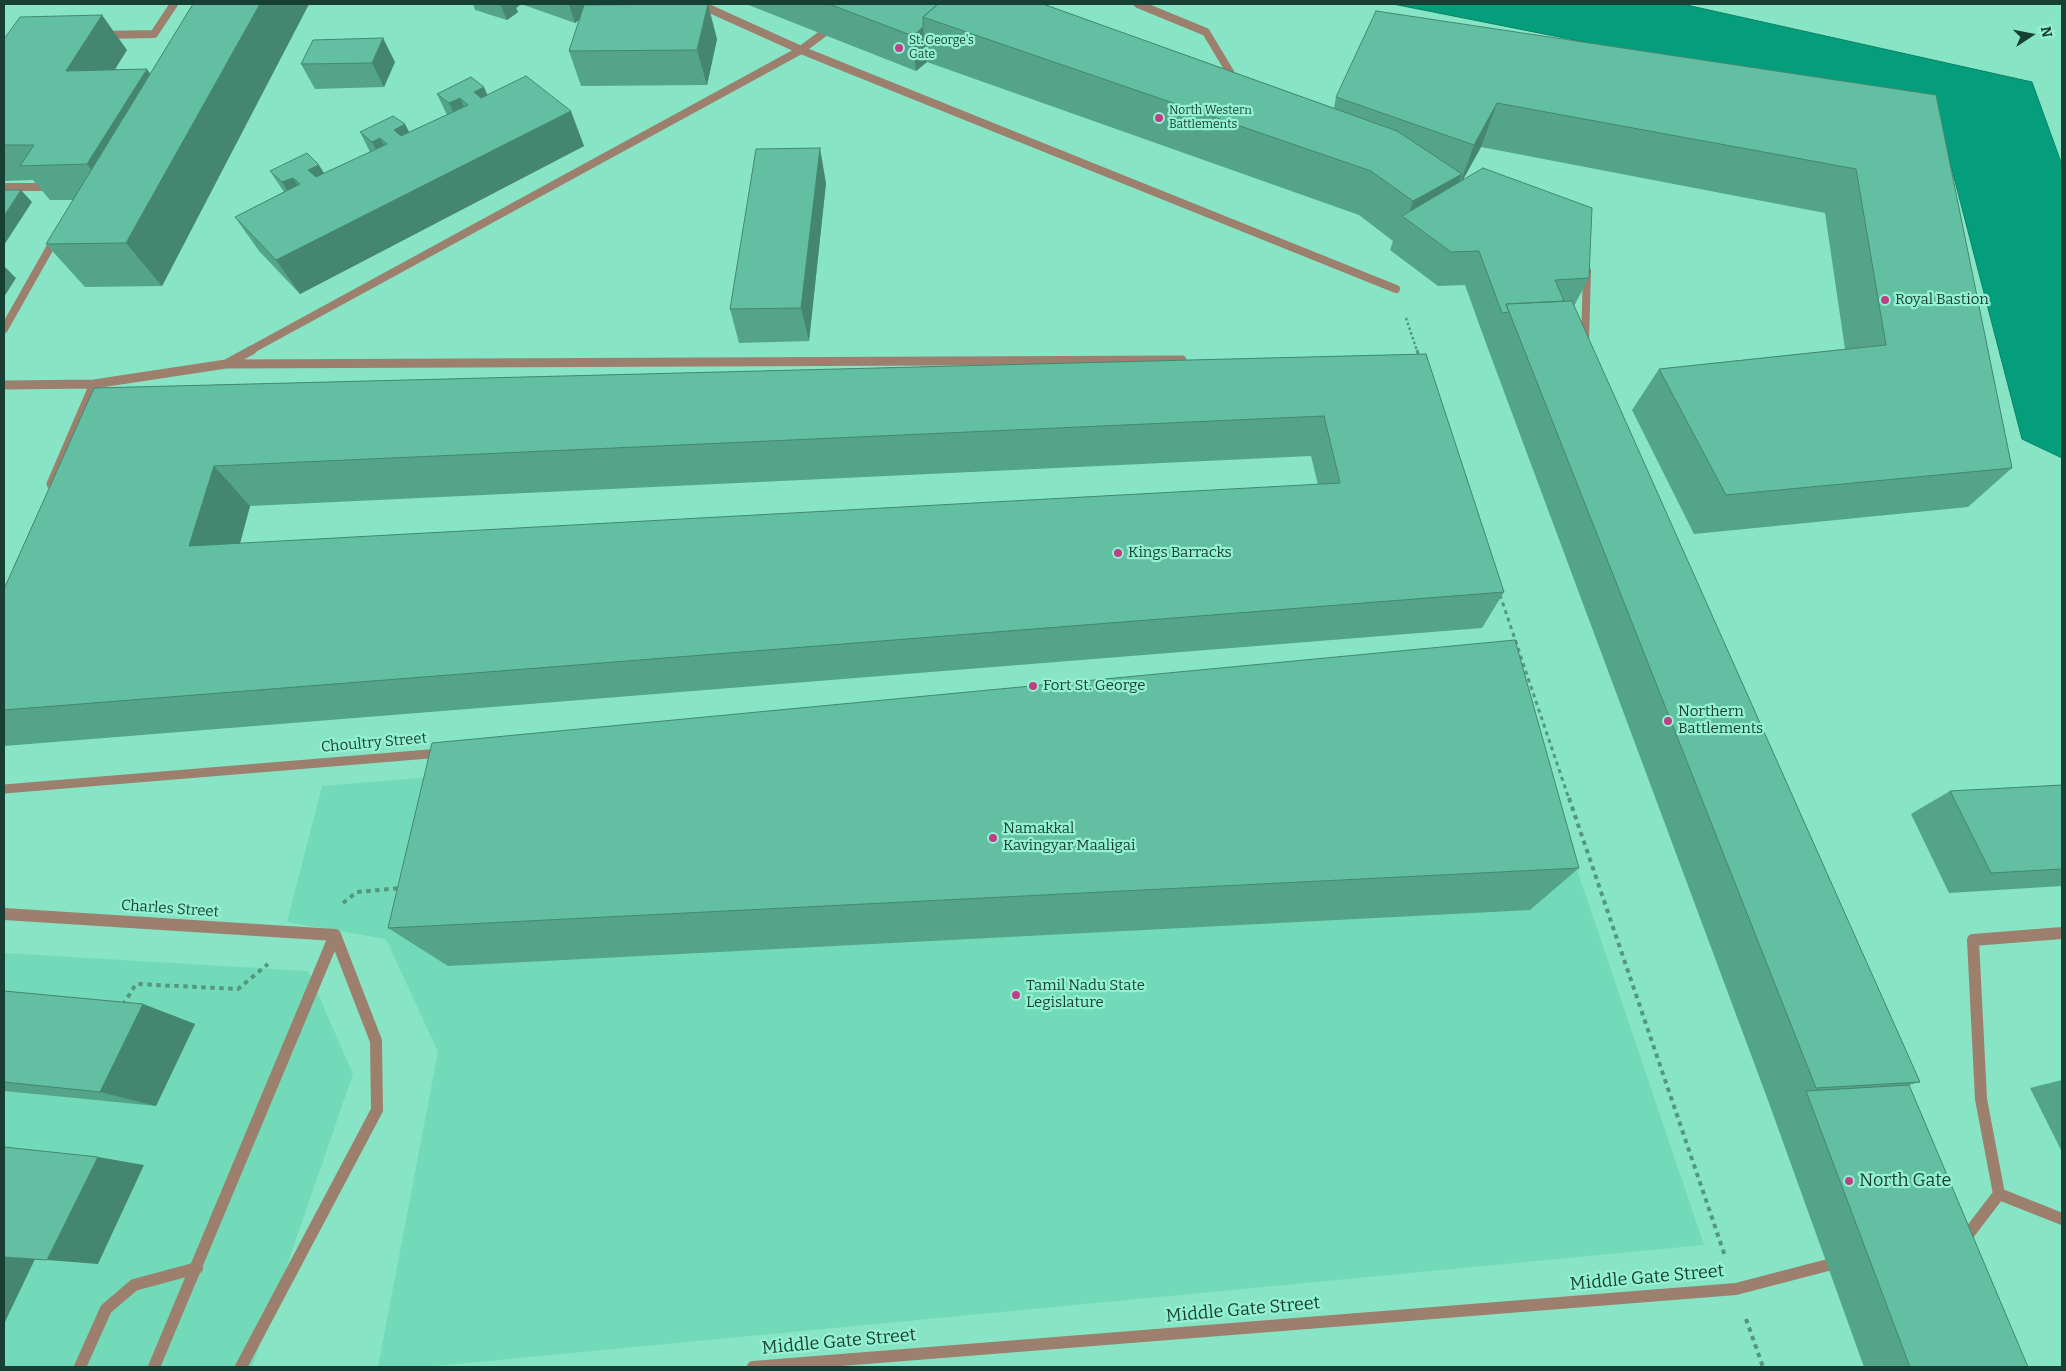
<!DOCTYPE html>
<style>
body{margin:0}
#map{position:relative;width:2066px;height:1371px;overflow:hidden;background:#87e4c5;font-family:Bitter,serif}
canvas{display:block}
.frame{position:absolute;inset:0;border:5px solid #173f33;pointer-events:none}
.north{position:absolute;left:2006px;top:10px;width:50px;height:50px;-webkit-text-stroke:4px #94f1d2;paint-order:stroke;rotate:79deg;font-size:14px;font-weight:700;line-height:20px;text-align:center;color:#173f33}
.north::after{content:'';display:block;margin:auto;width:18px;height:22px;background:#173f33;clip-path:polygon(50% 0,100% 100%,50% 72%,0 100%)}
</style>
<div id="map">
<canvas width="2066" height="1371"></canvas>
<div class="frame"></div>
<div class="north">N</div>
</div>
<script>
const context = document.querySelector('canvas').getContext('2d');
context.lineJoin = 'round';
function paint(path, color) { context.fillStyle = color; context.fill(path, 'evenodd'); }
const toPath = rows => new Path2D(rows.map(r => 'M' + r).join(''));
function stroke(path, color, width, dash) { context.strokeStyle = color; context.lineWidth = width; context.lineCap = dash ? 'butt' : 'round'; context.setLineDash(dash || []); context.stroke(path); }
function label(font, color, halo, rows, align = 'center') {
  context.font = font + ' Bitter,serif'; context.lineWidth = 4.5; context.setLineDash([]); context.textBaseline = 'middle'; context.strokeStyle = halo; context.fillStyle = color; for (const [text, x, y, turn = 0] of rows) {
    context.save(); context.translate(x, y); context.rotate((+turn || 0) * Math.PI / 180); context.textAlign = isNaN(turn) ? turn : align; if (halo) context.strokeText(text, 0, 0); context.fillText(text, 0, 0); context.restore();
  }
}
paint(toPath([
 [1515,686,1704,1245,425,1367,378,1367,438,1052,386,939,287,922,322,786],
 [4,953,308,971,353,1074,252,1367,4,1367]
]), '#72dab8');
const water = toPath([
 [1393,4,1682,4,2032,82,2062,165,2062,458,2022,439,1937,112,1393,4]
]);
paint(water, '#059e7c');
stroke(water, '#0a8266', 1);
stroke(toPath([
 [1406,318,1417,351]
]), '#539781', 2.5, [2.5, 2.5]);
stroke(toPath([
 [1417,350,1419,357],
 [1500,595,1569,799]
]), '#539781', 3, [4, 4]);
stroke(toPath([
 [1569,798,1725,1256],
 [343,903,357,892,400,888],
 [123,1005,136,984,238,989,268,964],
 [1746,1319,1763,1367]
]), '#539781', 4, [4.5, 4.5]);
stroke(toPath([
 [699,4,801,50,1396,289],
 [1138,4,1206,32,1236,82],
 [102,35,154,34,174,4],
 [4,187,41,187],
 [4,329,56,237],
 [1585,342,1587,271],
 [249,351,801,50,833,26]
]), '#9d7f6e', 8);
stroke(toPath([
 [226,364,1182,360],
 [4,385,94,384,226,364,252,350],
 [51,484,94,384],
 [4,789,441,753]
]), '#9d7f6e', 9);
stroke(toPath([
 [4,914,335,935],
 [1999,1194,2062,1219],
 [1963,1241,1999,1194,1981,1099,1973,940,2062,933],
 [80,1367,106,1309,134,1285,197,1268],
 [154,1367,335,935],
 [241,1367,377,1110,376,1041,335,935],
 [753,1367,1736,1289,1828,1265,1841,1264]
]), '#9d7f6e', 12);
paint(toPath([
 [193,4,309,4,162,286,85,287,46,244,73,200,50,200,33,180,4,181,4,39,127,50,115,69,150,74],
 [473,4,599,4,598,5,717,39,707,85,581,86,569,51,579,20,575,23,521,4,516,8,518,12,507,20,475,10],
 [746,4,1043,4,1334,108,1336,97,1936,95,2012,468,1968,507,1694,534,1632,410,1659,369,1845,349,1825,213,1481,147,1462,180,1589,278,1574,306,1920,1082,1909,1085,2028,1367,1864,1367,1769,1103,1487,346,1465,285,1438,286,1390,250,1393,241,1359,215,927,62,916,71],
 [395,62,384,87,315,89,301,64],
 [437,94,488,95,584,146,300,294,259,251,235,217,284,192,270,171,324,173,370,152,360,132,409,132,447,115],
 [826,183,809,341,739,343,730,309],
 [1426,354,1504,592,1482,628,4,746,4,589,94,388],
 [1311,456,1318,485,240,544,250,506],
 [2062,785,2062,886,1949,893,1911,814,1950,791],
 [1579,868,1530,910,448,966,388,928],
 [4,991,143,1004,195,1024,156,1106,4,1091],
 [2062,1080,2062,1152,2030,1088]
]), '#54a48a');
paint(toPath([
 [260,4,309,4,162,286,126,243],
 [500,4,521,4,516,8,518,12,507,20],
 [569,4,599,4,575,23],
 [708,4,717,39,707,85,697,50],
 [102,15,127,50,92,106,66,71],
 [923,27,927,62,916,71,913,36],
 [383,38,395,62,384,87,372,63],
 [147,69,171,104,115,198,87,164],
 [484,87,499,122,474,92],
 [460,98,476,133,466,138,449,103],
 [1497,103,1481,147,1458,189,1474,145],
 [571,111,584,146,300,294,276,260],
 [405,124,423,159,394,130],
 [380,138,399,173,391,177,372,142],
 [820,148,826,183,809,341,801,308],
 [319,165,340,199,308,170],
 [1462,174,1446,217,1407,219,1413,201],
 [293,178,315,212,305,217,282,182],
 [21,190,32,202,4,245,4,216],
 [4,266,16,278,4,297],
 [214,466,250,506,229,583,189,546],
 [143,1004,195,1024,156,1106,100,1092],
 [98,1157,144,1165,98,1264,47,1260],
 [4,1257,35,1259,4,1324]
]), '#458671');
const building = toPath([
 [193,4,260,4,126,243,46,244,193,4],
 [708,4,697,50,569,51,584,5,708,4],
 [829,4,938,4,923,17,923,27,913,36,829,4],
 [938,4,1043,4,1397,131,1462,174,1413,201,1371,171,923,17,938,4],
 [1376,11,1936,95,2012,468,1726,495,1659,369,1886,345,1856,169,1497,103,1474,145,1336,97,1376,11],
 [102,15,66,71,147,69,87,164,20,166,34,145,4,145,4,39,20,17,102,15],
 [383,38,372,63,301,64,313,40,383,38],
 [526,76,571,111,276,260,235,217,300,184,293,178,282,182,270,171,307,153,319,165,308,170,316,177,387,144,380,138,372,142,360,132,393,116,405,124,394,130,401,136,468,105,460,98,449,103,437,94,471,77,484,87,474,92,481,98,526,76],
 [820,148,801,308,730,309,756,149,820,148],
 [1483,168,1592,208,1589,278,1555,280,1564,301,1506,304,1509,312,1502,313,1479,251,1451,252,1402,216,1483,168],
 [4,190,21,190,4,216,4,190],
 [1572,301,1920,1082,1816,1088,1506,304,1572,301],
 [1426,354,1504,592,4,710,4,589,94,388,1426,354],
 [1324,416,1340,483,189,546,214,466,1324,416],
 [1515,640,1579,868,388,928,432,743,1515,640],
 [2062,785,2062,869,1991,873,1950,791,2062,785],
 [4,991,143,1004,100,1092,4,1082,4,991],
 [1909,1085,2028,1367,1910,1367,1806,1091,1909,1085],
 [4,1147,98,1157,47,1260,4,1257,4,1147]
]);
paint(building, '#62bfa1');
stroke(building, '#458671', 1);
for (const [x, y, r, color] of [
 [899,48,5,"#c03e85"],
 [1159,118,5,"#c03e85"],
 [1885,300,5,"#c03e85"],
 [1118,553,5,"#c03e85"],
 [1033,686,5,"#c03e85"],
 [1668,721,5,"#c03e85"],
 [993,838,5,"#c03e85"],
 [1016,995,5,"#c03e85"],
 [1849,1181,5,"#c03e85"]
]) { const dot = new Path2D(); dot.arc(x, y, r, 0, 2 * Math.PI); context.fillStyle = color; context.fill(dot); stroke(dot, '#94f1d2', 2); }
label('12px', '#173f33', '#94f1d2', [
 ["St. George's",909,41],
 ["Gate",909,55],
 ["North Western",1169,111],
 ["Battlements",1169,125]
], 'left');
label('15px', '#173f33', '#94f1d2', [
 ["Royal Bastion",1895,300],
 ["Kings Barracks",1128,553],
 ["Fort St. George",1043,686],
 ["Northern",1678,712],
 ["Battlements",1678,729],
 ["Namakkal",1003,829],
 ["Kavingyar Maaligai",1003,846],
 ["Tamil Nadu State",1026,986],
 ["Legislature",1026,1003]
], 'left');
label('15px', '#173f33', '#94f1d2', [
 ["Choultry Street",374,743,-5],
 ["Charles Street",170,909,4]
]);
label('18px', '#173f33', '#94f1d2', [
 ["North Gate",1859,1181]
], 'left');
label('18px', '#173f33', '#94f1d2', [
 ["Middle Gate Street",1647,1278,-5],
 ["Middle Gate Street",1243,1310,-5],
 ["Middle Gate Street",839,1342,-5]
]);
</script>
